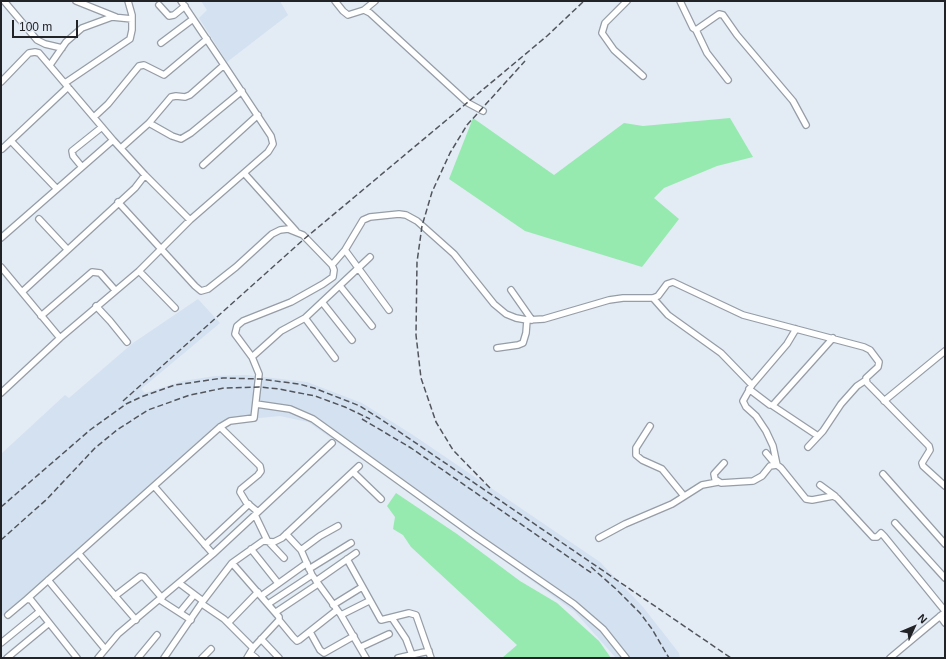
<!DOCTYPE html>
<style>
body{margin:0}
#map{position:relative;width:946px;height:659px;overflow:hidden;background:#e3ebf5;font-family:Helvetica,sans-serif}
canvas{display:block}
.frame{position:absolute;inset:0;border:2px solid #212327;pointer-events:none}
.north{position:absolute;left:894px;top:607px;width:40px;height:40px;-webkit-text-stroke:3px #e3ebf5;paint-order:stroke;rotate:46deg;font-size:11px;font-weight:700;line-height:16px;text-align:center;color:#212327}
.north::after{content:'';display:block;margin:auto;width:14px;height:18px;background:#212327;clip-path:polygon(50% 0,100% 100%,50% 72%,0 100%)}
.scale{position:absolute;left:12px;top:20px;width:66px;height:18px;box-sizing:border-box;border:2px solid #212327;border-top:0;padding-left:5px;font-size:12px;line-height:14px;white-space:nowrap;color:#212327;-webkit-text-stroke:3px #e3ebf5;paint-order:stroke}
</style>
<div id="map">
<canvas width="946" height="659"></canvas>
<div class="frame"></div>
<div class="north">N</div>
<div class="scale">100 m</div>
</div>
<script>
const context = document.querySelector('canvas').getContext('2d');
context.lineJoin = 'round';
function paint(path, color) { context.fillStyle = color; context.fill(path, 'evenodd'); }
const toPath = rows => new Path2D(rows.map(r => 'M' + r).join(''));
function stroke(path, color, width, dash) { context.strokeStyle = color; context.lineWidth = width; context.lineCap = dash ? 'butt' : 'round'; context.setLineDash(dash || []); context.stroke(path); }
paint(toPath([
 [201,1,280,1,288,15,227,62,199,18,207,10],
 [198,299,220,323,141,389,145,393,183,381,215,376,246,375,307,382,362,403,413,435,600,562,643,607,679,653,680,658,616,658,575,612,414,495,308,422,280,416,249,419,215,426,52,574,1,617,1,454,65,395,69,398,133,343]
]), '#d4e1f1');
paint(toPath([
 [473,118,554,175,624,123,643,126,730,118,753,157,717,166,664,188,654,198,679,219,642,267,525,231,449,179],
 [396,493,457,534,520,581,557,603,599,641,611,658,502,658,517,645,411,547,403,535,393,529,395,517,387,506]
]), '#96eaaf');
const minor = toPath([
 [4,1,37,40,45,44,62,48],
 [76,1,116,17],
 [335,1,343,11,348,15,364,10,370,13,468,103,483,111],
 [627,1,605,23,602,33,614,50,643,76],
 [680,1,693,28,696,30,719,14,723,15,737,35,793,101,806,125],
 [159,5,169,16,174,15,185,6],
 [364,10,375,1],
 [696,30,707,53,728,80],
 [161,43,193,19],
 [50,65,66,42,82,28,112,17,132,19],
 [1,82,29,53,35,52,39,53,113,140,1,238],
 [65,83,130,39,132,30,132,15,128,1],
 [94,117,108,104,139,66,144,65,164,75,207,39],
 [149,123,172,136,181,139,191,133,242,91],
 [11,141,57,189],
 [1,148,2,149,68,87],
 [121,148,149,123,171,97,176,96,185,97,190,95,224,65,181,1],
 [203,165,258,115],
 [82,167,73,156,72,151,102,127],
 [244,173,296,231],
 [118,202,195,286,201,291,208,289,236,267,272,234,280,230,288,229,303,235,332,265,345,250,363,220,370,217,399,214,406,215,417,221,454,254,494,304,506,314,516,318,527,320,544,319,609,300,623,298,653,298,658,296,667,284,673,282,743,315,864,347,870,350,879,362,878,367,866,378,867,383,929,446,930,450,922,463,923,466,945,486],
 [39,219,67,249],
 [190,220,268,152,273,144,271,136,224,65],
 [345,250,389,310],
 [1,267,60,338],
 [139,271,175,308],
 [340,286,372,326],
 [511,290,532,320],
 [22,292,135,188,145,175],
 [653,298,668,315,721,353,752,385],
 [322,302,352,340],
 [96,306,110,321,127,342],
 [41,316,92,272,100,273,115,290],
 [305,318,335,358],
 [497,348,518,345,523,343,526,333,527,320],
 [252,357,281,331,305,318,370,257],
 [749,389,770,405,773,405,833,338],
 [1,393,60,338,139,271,190,220,145,175,113,140],
 [884,401,945,351],
 [256,404,290,409,313,419,474,535,574,604,603,629,626,658],
 [773,406,818,436],
 [650,426,636,448,636,455,642,460,662,469,684,496],
 [220,427,260,466,261,471,258,475,241,489,240,492,246,502,258,512],
 [808,447,823,431,841,404,857,386,866,380],
 [766,453,776,465],
 [724,463,714,474,715,479,721,483,753,481,762,476,770,466,777,465,781,468,806,499,812,500,833,496,837,498,873,537,877,537,881,533,884,536,945,611],
 [777,465,773,446,766,431,756,416,746,407,743,401,752,385,787,344,796,329],
 [353,472,381,499],
 [883,474,945,544],
 [820,485,835,496],
 [154,486,213,554],
 [255,515,267,540,284,558],
 [895,523,945,578],
 [286,534,301,550,312,575,341,615,366,658],
 [599,538,625,524,672,504,702,485,718,482],
 [205,545,249,504],
 [251,549,278,583],
 [301,550,320,536,338,526],
 [79,554,136,620],
 [347,559,381,620,409,613,416,615,431,658],
 [232,563,279,617,279,620,253,648,247,658],
 [309,569,351,543],
 [48,580,105,649],
 [316,581,356,553],
 [179,583,203,601],
 [115,596,141,576,144,577,162,598],
 [261,596,307,563],
 [27,599,220,427,230,421,254,418,259,374,252,357,235,334,237,326,243,321,291,302,323,284,333,277,334,270,332,265],
 [160,600,191,620],
 [202,604,224,619,253,648],
 [268,604,312,575],
 [333,605,362,587],
 [180,612,194,595],
 [276,612,318,584],
 [8,615,27,599,31,600,77,658],
 [341,615,369,601],
 [940,616,945,623],
 [392,618,406,639,412,655],
 [279,620,293,637,297,641,299,640,337,610],
 [228,623,258,592],
 [310,632,320,650,324,653,354,636],
 [261,639,279,658],
 [1,643,39,612],
 [361,647,389,634],
 [251,654,256,658],
 [7,658,48,624],
 [98,658,118,634,213,554,332,443],
 [138,658,157,635],
 [164,658,203,601,232,563,263,541,274,542,282,538,359,466],
 [202,658,211,649],
 [398,658,429,651],
 [890,658,945,612]
]);
stroke(minor, '#969da6', 8);
stroke(minor, '#fff', 5.5);
stroke(toPath([
 [123,401,303,240,547,36,584,1],
 [362,419,411,448,593,574],
 [490,488,453,450,436,422,421,378,416,335,417,262,422,226,432,192,450,153,467,125,525,61],
 [1,507,90,430,126,404,141,397,175,385,223,378,260,379,299,384,314,388,360,406,385,422,731,658],
 [1,540,47,499,95,448,117,430,148,410,190,395,224,388,259,387,279,389,315,396,345,407,370,419],
 [591,567,616,589,640,613,652,629,669,658]
]), '#52565c', 1.5, [6, 3]);
</script>
